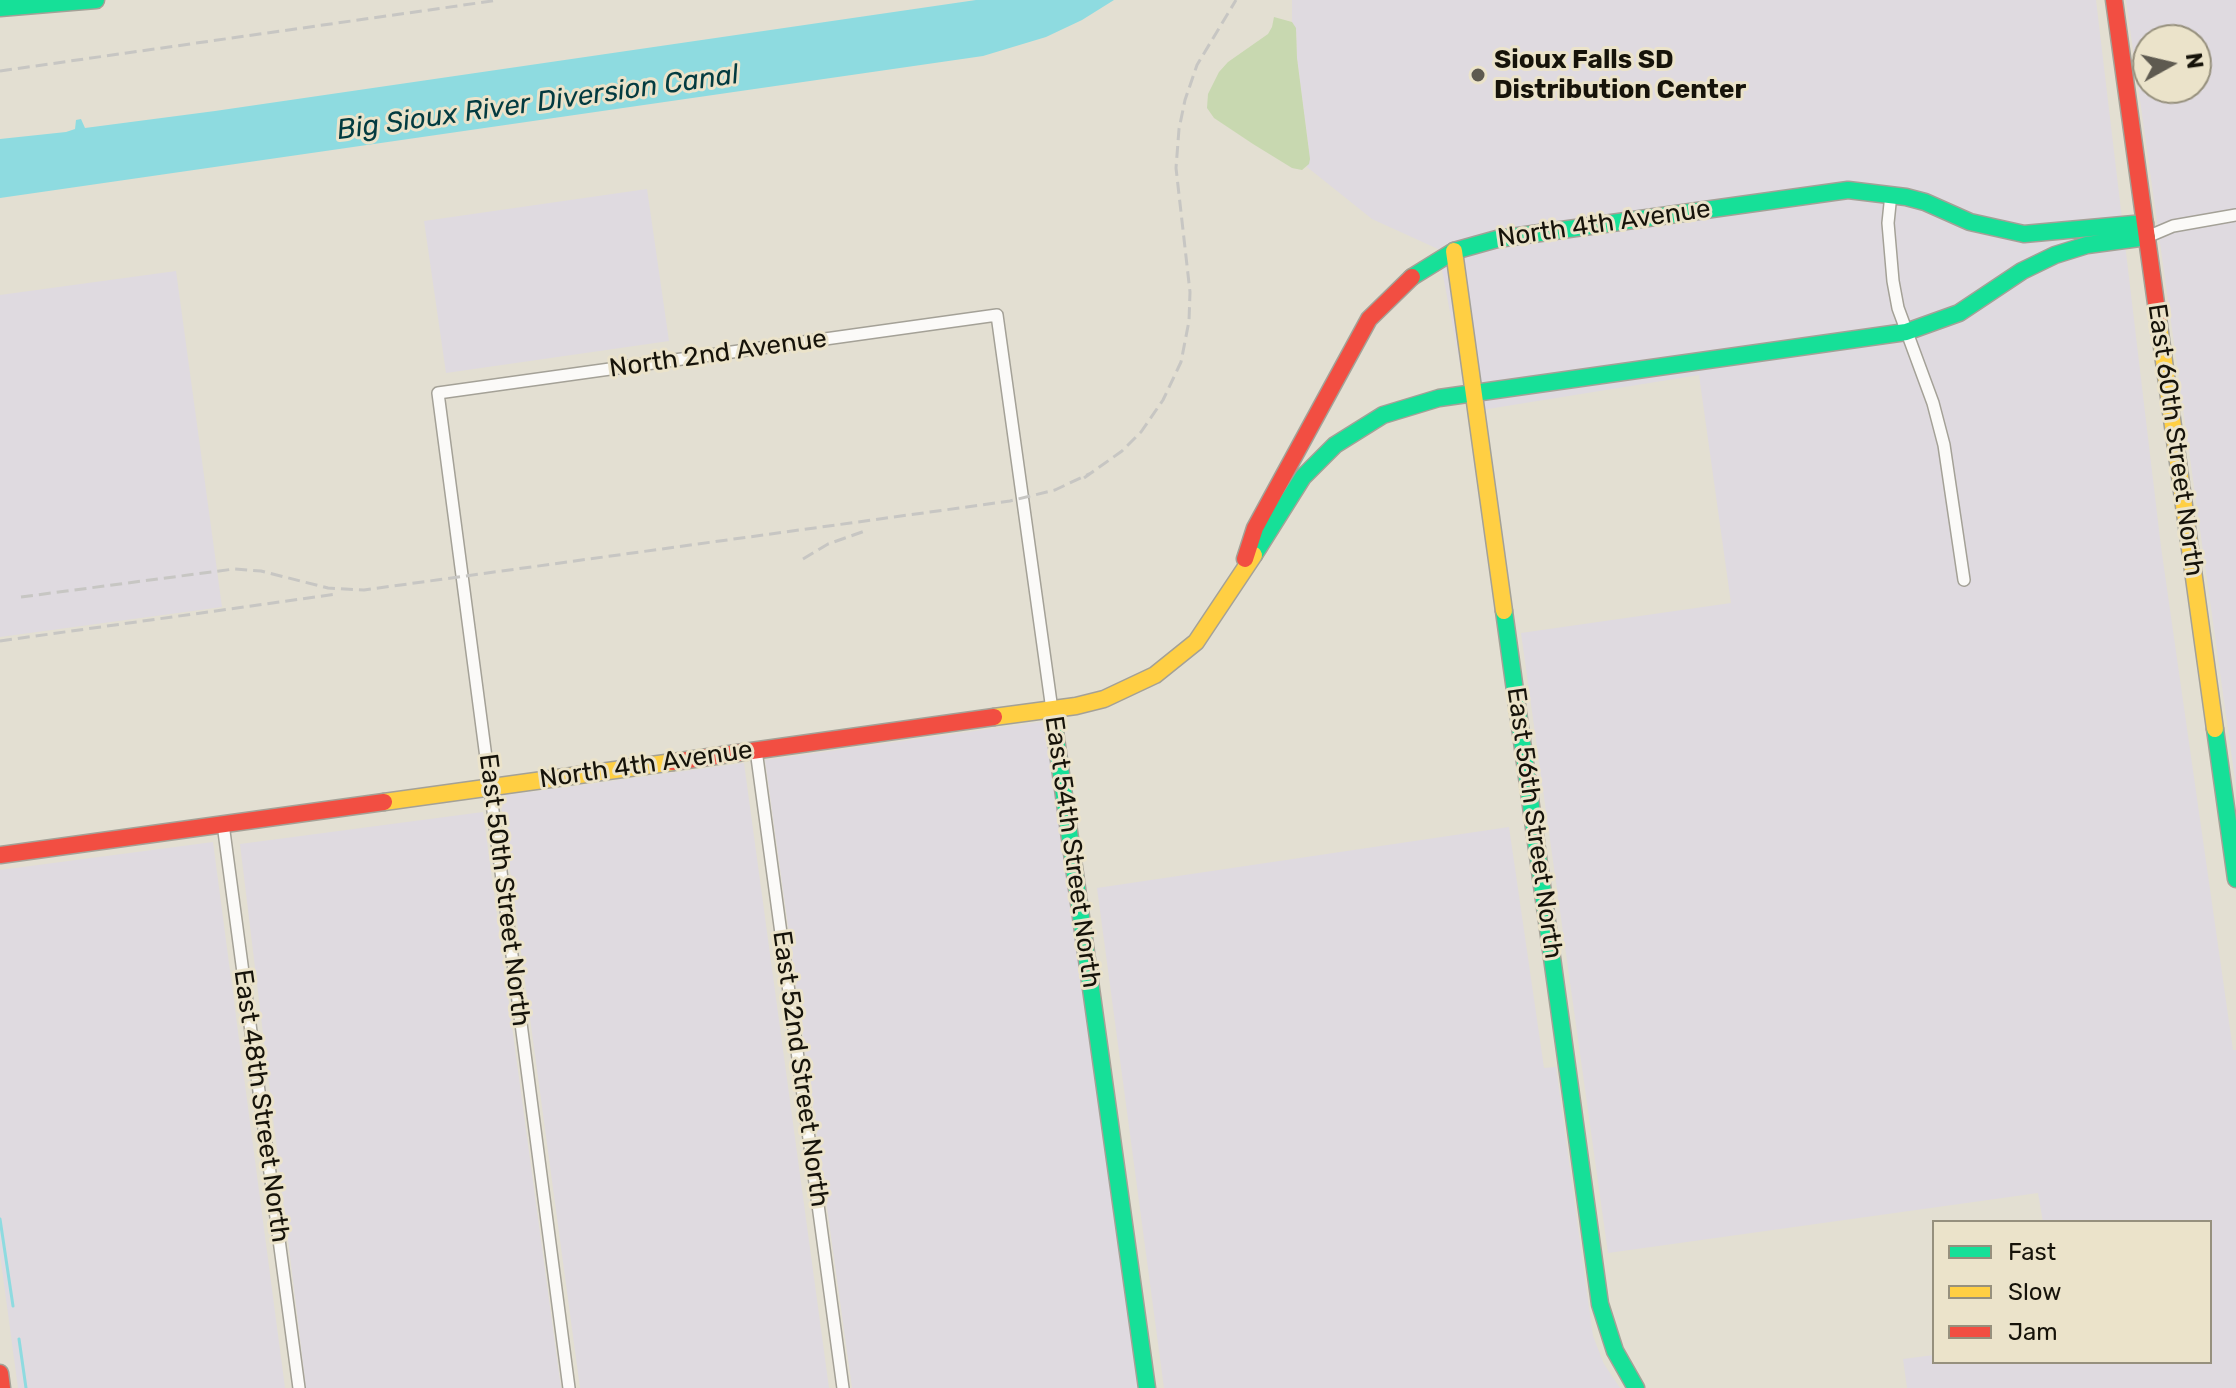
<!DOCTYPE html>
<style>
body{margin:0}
#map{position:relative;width:2236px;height:1388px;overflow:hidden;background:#e3dfd2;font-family:Rubik,sans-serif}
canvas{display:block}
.legend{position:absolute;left:1932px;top:1220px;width:280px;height:144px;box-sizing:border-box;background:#ebe3ca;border:2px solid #96907d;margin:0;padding:10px 14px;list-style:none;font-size:24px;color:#16130a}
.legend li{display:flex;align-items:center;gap:16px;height:40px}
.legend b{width:40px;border:2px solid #96907d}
.north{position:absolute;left:2132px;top:24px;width:80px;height:80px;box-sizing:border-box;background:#ebe3ca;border:2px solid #96907d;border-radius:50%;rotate:82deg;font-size:22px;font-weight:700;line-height:32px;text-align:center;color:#16130a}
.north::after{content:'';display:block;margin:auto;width:28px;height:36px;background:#5e5a50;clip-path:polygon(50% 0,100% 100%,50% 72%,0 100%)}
</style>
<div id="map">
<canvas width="2236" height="1388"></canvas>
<ul class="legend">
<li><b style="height:10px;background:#16e098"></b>Fast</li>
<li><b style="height:10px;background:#ffcf43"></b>Slow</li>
<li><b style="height:10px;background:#f24e42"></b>Jam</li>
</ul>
<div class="north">N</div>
</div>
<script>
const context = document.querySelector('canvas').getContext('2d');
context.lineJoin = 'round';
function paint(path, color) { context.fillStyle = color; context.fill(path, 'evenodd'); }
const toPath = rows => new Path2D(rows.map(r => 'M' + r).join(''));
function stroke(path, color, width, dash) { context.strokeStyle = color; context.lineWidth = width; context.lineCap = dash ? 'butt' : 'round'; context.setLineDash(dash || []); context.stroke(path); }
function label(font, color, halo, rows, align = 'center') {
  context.font = font + ' Rubik,sans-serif'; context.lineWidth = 6; context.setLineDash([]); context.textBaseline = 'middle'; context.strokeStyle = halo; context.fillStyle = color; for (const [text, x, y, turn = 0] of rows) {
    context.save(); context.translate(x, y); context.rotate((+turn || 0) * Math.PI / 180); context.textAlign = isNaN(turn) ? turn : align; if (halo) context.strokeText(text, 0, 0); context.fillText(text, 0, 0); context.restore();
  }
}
paint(toPath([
 [1292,0,2096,0,2161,547,2233,1050,2236,1050,2236,1388,1907,1388,1903,1359,1934,1355,1934,1362,2210,1362,2210,1222,2043,1222,2038,1193,1608,1253,1521,633,1731,603,1699,375,1469,412,1438,249,1372,219,1307,167,1309,151,1297,58,1296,28,1292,22],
 [2126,0,2236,0,2236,787],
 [2148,40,2196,40,2196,88,2148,88],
 [647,189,669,341,446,373,424,221],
 [176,271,222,607,0,637,0,295],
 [1046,721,1138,1388,852,1388,765,760],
 [744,763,829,1388,580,1388,500,796],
 [483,812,561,1388,306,1388,240,844],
 [1509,827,1544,1068,1556,1067,1593,1336,1604,1364,1620,1388,1164,1388,1097,888],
 [213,842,285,1388,18,1388,0,1254,0,870]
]), '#dfdae0');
paint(toPath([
 [1274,17,1292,22,1296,28,1297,58,1310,159,1309,164,1302,170,1292,168,1253,144,1214,118,1207,108,1208,94,1219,72,1228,62,1268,34,1272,27]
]), '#c8d8b0');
paint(toPath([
 [976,0,1114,0,1082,20,1046,37,983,56,0,198,0,139,66,132,75,129,76,120,81,119,85,128,215,111]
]), '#8edbe0');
stroke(toPath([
 [0,1219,13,1306],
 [19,1339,26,1388]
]), '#8edbe0', 3);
const street = toPath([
 [1891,194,1888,223,1893,281,1898,308,1933,403,1944,445,1964,580],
 [2147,237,2173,226,2236,215],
 [756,750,843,1388],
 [223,824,299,1388],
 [569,1388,438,393,997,315,1052,710]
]);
const fast = toPath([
 [0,8,96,0],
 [1412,277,1454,251,1497,239,1848,190,1906,197,1925,202,1970,222,2024,234,2145,223],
 [1254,555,1303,477,1335,445,1383,415,1439,398,1906,332,1959,313,2022,271,2055,255,2087,245,2147,237],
 [1504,611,1600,1304,1615,1351,1636,1388],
 [1052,710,1147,1388],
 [2215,729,2236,879]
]);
const slow = toPath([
 [1454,251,1504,611],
 [2158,318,2215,729],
 [994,717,1076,706,1104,699,1155,675,1196,642,1254,555],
 [384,802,673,762]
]);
const jam = toPath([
 [2114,0,2158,318],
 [1245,559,1255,528,1369,319,1412,277],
 [673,762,994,717],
 [0,855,384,802],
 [0,1373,2,1388]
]);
stroke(street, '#a4a197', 14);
stroke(fast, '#a4a197', 19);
stroke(slow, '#a4a197', 19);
stroke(jam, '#a4a197', 19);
stroke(street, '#fbfaf8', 11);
stroke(fast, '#16e098', 16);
stroke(slow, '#ffcf43', 16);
stroke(jam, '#f24e42', 16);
stroke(toPath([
 [0,71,499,0],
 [1084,478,1122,451,1141,432,1163,400,1181,362,1189,321,1190,292,1176,168,1179,129,1185,100,1197,65,1236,0],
 [803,559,828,544,865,531],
 [21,597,234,569,261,571,328,588,364,590,1010,501,1055,490,1093,472],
 [0,641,337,594]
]), '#c7c6c3', 3, [12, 6]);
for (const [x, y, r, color] of [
 [1478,75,8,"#5e5a50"]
]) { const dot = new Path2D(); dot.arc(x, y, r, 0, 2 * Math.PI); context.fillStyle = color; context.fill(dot); stroke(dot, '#ebe3ca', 3); }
label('bold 26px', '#16130a', '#ebe3ca', [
 ["Sioux Falls SD",1494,60],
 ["Distribution Center",1494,90]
], 'left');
label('26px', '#16130a', '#ebe3ca', [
 ["North 4th Avenue",1604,224,-8],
 ["North 2nd Avenue",718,354,-8],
 ["East 60th Street North",2175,440,82],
 ["North 4th Avenue",646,765,-8],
 ["East 56th Street North",1534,823,82],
 ["East 54th Street North",1072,852,82],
 ["East 50th Street North",504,890,83],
 ["East 52nd Street North",800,1069,82],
 ["East 48th Street North",261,1106,82]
]);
label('italic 28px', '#033b40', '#ebe3ca', [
 ["Big Sioux River Diversion Canal",538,103,-8]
]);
</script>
